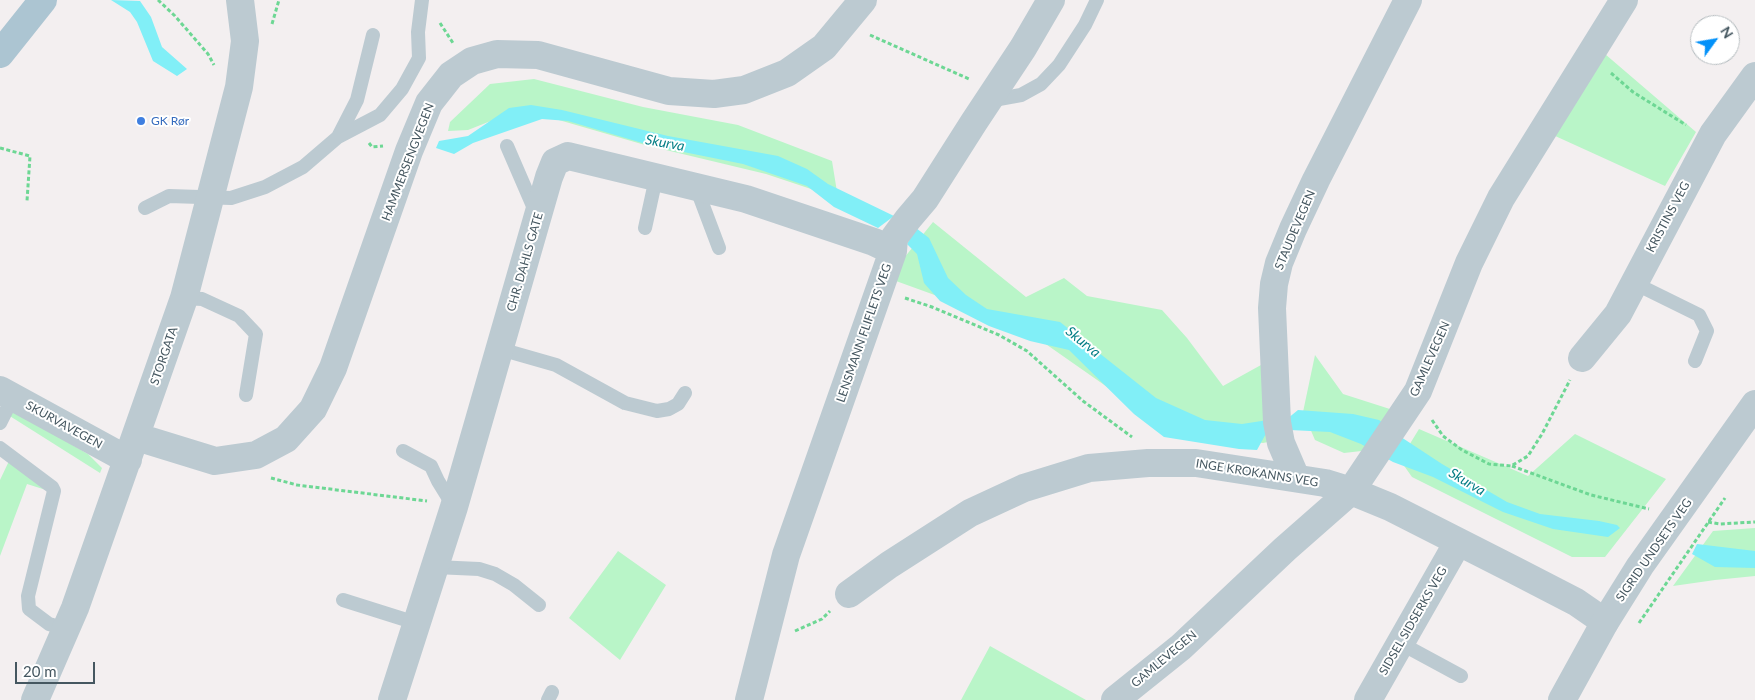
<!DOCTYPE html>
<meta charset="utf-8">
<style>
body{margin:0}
#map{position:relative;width:1755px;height:700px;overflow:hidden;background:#f3eff0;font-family:Lato,sans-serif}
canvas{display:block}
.north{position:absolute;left:1690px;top:15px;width:50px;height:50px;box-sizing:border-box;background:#fff;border:1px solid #b5bcbf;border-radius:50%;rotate:58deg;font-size:14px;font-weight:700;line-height:20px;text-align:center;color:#455760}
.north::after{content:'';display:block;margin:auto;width:18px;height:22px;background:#0391f9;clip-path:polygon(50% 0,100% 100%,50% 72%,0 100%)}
.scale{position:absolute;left:15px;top:662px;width:80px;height:22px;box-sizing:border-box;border:2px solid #455760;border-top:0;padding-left:6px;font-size:15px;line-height:18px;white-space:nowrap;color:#455760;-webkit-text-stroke:4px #fff;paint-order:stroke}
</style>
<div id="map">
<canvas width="1755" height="700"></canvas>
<div class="north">N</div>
<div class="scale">20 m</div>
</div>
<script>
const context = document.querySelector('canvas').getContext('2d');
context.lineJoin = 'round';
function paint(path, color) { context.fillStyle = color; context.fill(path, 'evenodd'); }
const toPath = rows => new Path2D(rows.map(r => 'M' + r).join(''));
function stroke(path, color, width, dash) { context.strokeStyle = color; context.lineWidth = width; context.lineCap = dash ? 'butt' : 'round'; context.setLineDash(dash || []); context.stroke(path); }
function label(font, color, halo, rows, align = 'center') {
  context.font = font + ' Lato,sans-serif'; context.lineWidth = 4; context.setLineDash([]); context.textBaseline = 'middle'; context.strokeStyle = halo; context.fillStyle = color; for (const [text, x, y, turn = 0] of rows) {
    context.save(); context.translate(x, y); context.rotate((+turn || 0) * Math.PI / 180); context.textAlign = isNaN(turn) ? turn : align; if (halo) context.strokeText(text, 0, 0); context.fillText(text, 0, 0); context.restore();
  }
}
paint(toPath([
 [1605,54,1696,132,1665,186,1553,135],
 [534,79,643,107,738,125,832,161,838,198,766,174,645,145,521,109,468,130,448,131,450,122,490,84],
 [933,222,1026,297,1064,278,1087,296,1162,310,1187,338,1223,386,1261,365,1273,441,1263,443,1202,436,1150,417,1020,326,896,281,900,263],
 [1315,355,1343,394,1393,410,1370,450,1344,453,1315,440,1303,412],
 [10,409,88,454,102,468,100,473,5,413],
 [1419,429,1528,476,1575,434,1666,479,1605,557,1572,557,1412,477,1400,460],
 [9,461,46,490,27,484,0,556,0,480],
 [1755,528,1755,576,1715,580,1673,586,1713,531],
 [618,551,666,585,620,660,569,618],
 [990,646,1086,700,961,700]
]), '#b9f5c8');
paint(toPath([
 [111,0,140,1,151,17,162,47,187,69,177,76,153,61,137,22,130,12],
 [531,105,562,110,668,136,778,156,807,169,828,184,894,216,878,228,834,207,807,186,743,164,649,145,568,121,542,119,473,143,454,154,436,148,439,141,468,136,509,108],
 [916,228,929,238,948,278,966,295,987,309,1060,322,1156,398,1205,420,1242,424,1268,420,1269,428,1257,450,1239,449,1164,437,1134,414,1069,350,1030,341,989,326,940,301,924,283,917,254,907,244],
 [1298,410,1353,414,1379,420,1404,439,1442,464,1507,502,1540,514,1599,521,1617,525,1620,528,1608,537,1553,529,1503,512,1433,477,1393,462,1361,444,1330,432,1290,430,1287,419],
 [1697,544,1755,551,1755,568,1715,567,1692,554]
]), '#81eff7');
stroke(toPath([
 [158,0,175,16,208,54,214,65],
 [440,23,453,43],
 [272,24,279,0],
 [870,35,969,79],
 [1611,73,1633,92,1686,125],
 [369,143,372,147,383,146],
 [0,148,30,156,27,201],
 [905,298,932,307,999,335,1027,351,1083,401,1132,437],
 [1432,420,1443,436,1462,450,1489,464,1511,466,1528,456,1542,434,1570,380],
 [1512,466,1591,495,1649,509],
 [271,478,297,485,427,501],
 [1708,522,1720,524,1755,522],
 [1639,623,1725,498],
 [795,631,822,619,830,611]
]), '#6dd794', 3, [4, 2.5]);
stroke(toPath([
 [988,101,1021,95,1041,84,1059,65,1085,25,1097,0],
 [338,137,380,115,402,89,419,58,418,32,422,0],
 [507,146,536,213],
 [696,187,719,248],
 [145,208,169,196,231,198,265,187,303,167,338,137,357,100,373,35],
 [645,228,656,178],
 [1634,283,1699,315,1707,331,1695,361],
 [184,298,202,299,239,316,256,334,246,395],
 [500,349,556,365,625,403,657,411,669,409,678,404,685,393],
 [0,423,13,397],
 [0,448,52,487,54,491,28,596,29,609,49,624,66,629],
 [403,451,431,466,438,481,454,507],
 [435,567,479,569,495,574,514,585,539,605],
 [343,600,416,623],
 [1400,643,1461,676],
 [548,700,552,692]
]), '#bccad1', 14);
stroke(toPath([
 [1582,358,1618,314,1713,134,1755,76],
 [0,390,128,460],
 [137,437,215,461,256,455,286,439,313,409,333,368,409,151,429,103,451,75,472,61,497,54,538,55,669,91,714,94,744,90,787,73,824,47,863,0],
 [1296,478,1281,443,1277,422,1272,308,1274,284,1279,263,1293,229,1316,180,1408,0],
 [849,594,889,565,970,513,1024,488,1089,468,1148,463,1196,463,1325,483,1351,491,1390,507,1516,571,1576,602,1605,622],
 [35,700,75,608,184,298,239,87,245,41,240,0],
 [392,700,454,507,549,177,555,162,568,156,746,199,874,242,893,251],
 [749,700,786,555,893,251,894,238,908,219,925,199,974,122,1023,48,1051,0],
 [1115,700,1181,647,1285,549,1351,491,1418,391,1469,263,1501,198,1624,0],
 [1368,700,1458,542]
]), '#bccad1', 28);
stroke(toPath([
 [1562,700,1605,622,1640,566,1755,404]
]), '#bccad1', 28);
stroke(toPath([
 [0,54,43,0]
]), '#acc5d2', 28);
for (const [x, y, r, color] of [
 [141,121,5,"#3f7fe0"]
]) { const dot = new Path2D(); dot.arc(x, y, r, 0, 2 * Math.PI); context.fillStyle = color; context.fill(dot); stroke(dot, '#fff', 2); }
label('12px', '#366cbe', '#fff', [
 ["GK Rør",151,121]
], 'left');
label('12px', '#455760', '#fff', [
 ["HAMMERSENGVEGEN",408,162,-69],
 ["KRISTINS VEG",1668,217,-62],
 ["STAUDEVEGEN",1295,230,-67],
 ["CHR. DAHLS GATE",525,262,-74],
 ["LENSMANN FLIFLETS VEG",864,333,-71],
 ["STORGATA",164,356,-71],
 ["GAMLEVEGEN",1430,359,-66],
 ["SKURVAVEGEN",64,425,29],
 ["INGE KROKANNS VEG",1257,473,9],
 ["SIGRID UNDSETS VEG",1654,550,-55],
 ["SIDSEL SIDSERKS VEG",1413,621,-60],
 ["GAMLEVEGEN",1164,659,-40]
]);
label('italic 14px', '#057e86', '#fff', [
 ["Skurva",665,143,10],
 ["Skurva",1083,342,39],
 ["Skurva",1467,482,31]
]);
</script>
